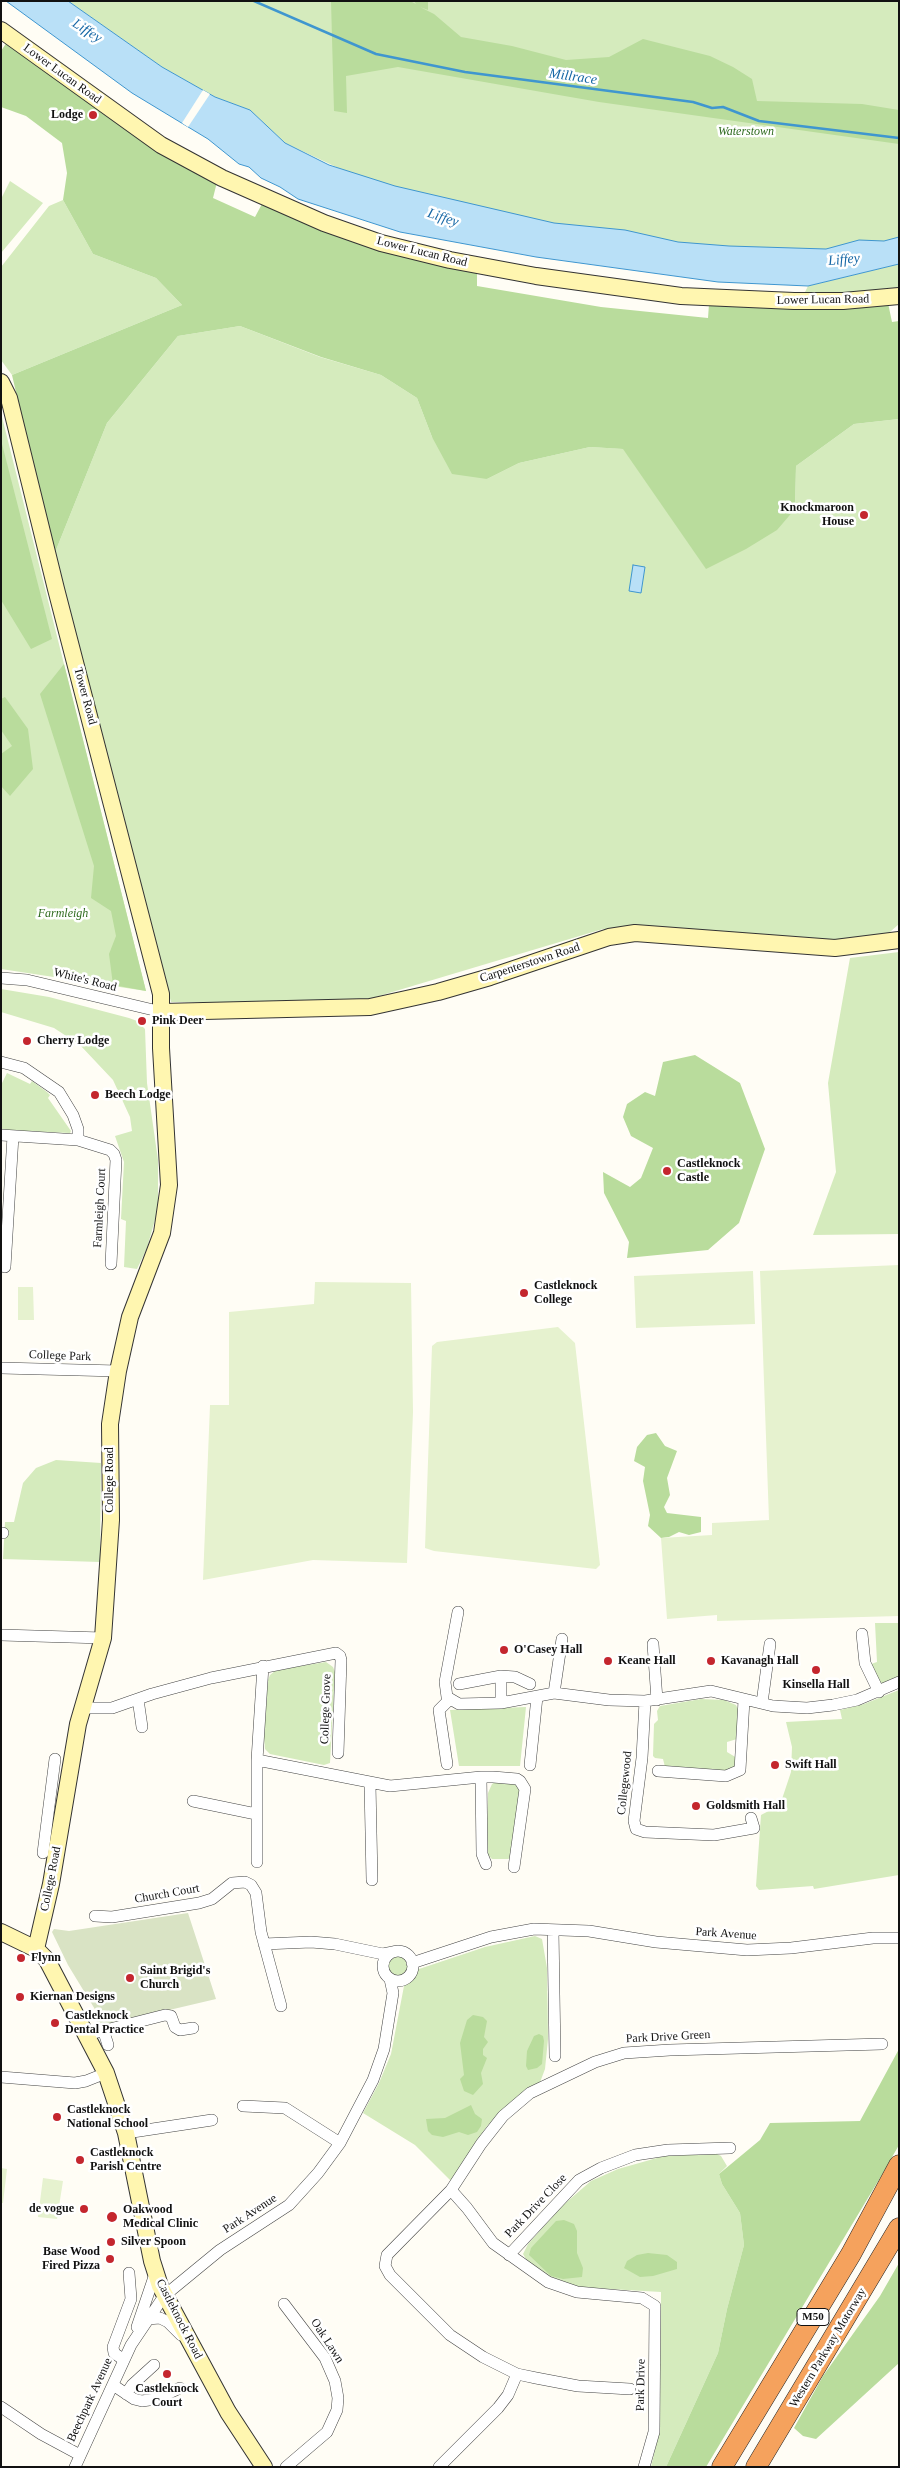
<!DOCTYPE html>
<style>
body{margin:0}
#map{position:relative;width:900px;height:2468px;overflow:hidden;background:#fffdf5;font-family:"Times New Roman",serif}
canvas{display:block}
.frame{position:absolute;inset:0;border:2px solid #111;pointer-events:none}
</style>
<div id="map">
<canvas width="900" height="2468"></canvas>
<div class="frame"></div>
</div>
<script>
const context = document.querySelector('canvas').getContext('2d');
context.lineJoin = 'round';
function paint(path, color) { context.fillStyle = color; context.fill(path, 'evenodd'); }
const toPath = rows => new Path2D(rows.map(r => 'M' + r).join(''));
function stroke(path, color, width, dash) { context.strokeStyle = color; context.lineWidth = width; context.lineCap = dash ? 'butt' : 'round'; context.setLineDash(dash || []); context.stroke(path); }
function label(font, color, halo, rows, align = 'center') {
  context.font = font + ' "Times New Roman",serif'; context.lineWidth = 5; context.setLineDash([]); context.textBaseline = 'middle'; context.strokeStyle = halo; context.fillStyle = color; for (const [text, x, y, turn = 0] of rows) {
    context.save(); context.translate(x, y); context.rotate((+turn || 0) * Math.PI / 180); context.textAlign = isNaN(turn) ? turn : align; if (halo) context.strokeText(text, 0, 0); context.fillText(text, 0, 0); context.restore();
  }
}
paint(toPath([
 [68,1,899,1,899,249,806,263,458,224,285,143,250,110,215,97,162,67],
 [10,181,43,203,1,253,1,199],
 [63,200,93,254,156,278,182,305,12,375,1,360,1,267,49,206],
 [899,264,899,291,803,296,808,286],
 [240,326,320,357,381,375,417,398,432,437,487,479,519,463,590,447,624,449,706,568,795,509,796,466,854,424,899,419,899,924,882,939,841,940,603,929,369,999,246,1003,171,1002,54,555,107,423,178,336],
 [1,413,146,991,1,969],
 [899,952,899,1234,813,1235,836,1172,828,1083,850,958],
 [1,989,49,997,129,1018,137,1021,145,1029,147,1083,158,1160,158,1209,147,1248,137,1269,124,1267,126,1221,121,1219,124,1162,115,1136,132,1131,130,1117,113,1080,80,1045,54,1028,1,1012],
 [7,1073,30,1084,32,1081,47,1092,50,1095,48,1098,71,1131,70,1133,1,1130,1,1085],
 [56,1460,101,1463,100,1562,3,1559,5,1522,14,1522,23,1483,36,1468],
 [875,1623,899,1623,899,1677,885,1685,880,1682,871,1664,877,1662],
 [326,1662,333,1667,335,1672,330,1763,324,1765,270,1754,265,1749,264,1737,268,1680,270,1675,276,1670],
 [899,1690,899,1875,814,1889,813,1886,759,1890,756,1886,761,1815,780,1805,791,1772,792,1747,786,1722,842,1719,840,1710,864,1704],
 [701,1699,724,1700,736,1705,739,1711,737,1739,727,1742,727,1752,737,1758,737,1765,730,1772,665,1767,663,1759,655,1758,653,1756,654,1724,658,1720,657,1711,660,1706],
 [526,1707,520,1766,459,1766,450,1710],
 [498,1780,515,1783,520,1790,511,1858,508,1859,492,1859,487,1854,488,1793,492,1784],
 [535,1936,542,1939,547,1968,548,2039,545,2069,539,2085,517,2097,487,2126,451,2181,415,2145,363,2113,379,2083,391,2054,404,1986,416,1970,485,1947],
 '386 1966a11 11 0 1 1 22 0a11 11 0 1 1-22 0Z',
 [717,2154,721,2156,727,2166,719,2174,722,2184,740,2213,744,2245,727,2309,718,2353,666,2467,651,2467,660,2429,661,2292,575,2287,546,2276,527,2261,523,2254,528,2244,562,2206,591,2181,618,2169,664,2156]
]), '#d5ebbd');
paint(toPath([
 [331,1,410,1,416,4,414,1,428,1,428,10,420,7,434,14,461,37,512,46,566,60,609,57,643,39,710,56,733,67,752,79,757,101,862,104,899,110,899,144,599,102,398,67,346,76,347,113,334,111],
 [7,42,217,182,213,198,255,217,263,202,477,270,477,286,601,307,708,318,709,304,888,303,892,322,899,321,899,419,854,424,796,466,795,509,777,530,746,549,706,569,623,449,590,447,519,463,487,479,452,474,432,437,417,398,381,375,321,357,240,326,178,336,107,423,54,555,12,375,182,305,156,278,93,254,63,200,67,173,62,143,26,116,1,107,1,51],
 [1,440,52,639,31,649,1,600],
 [64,664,146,991,113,985,109,954,116,936,111,911,91,898,94,866,40,694],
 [5,697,28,729,33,769,10,796,1,786,1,754,12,746,1,730,1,699],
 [695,1055,740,1083,765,1149,739,1223,708,1250,627,1258,629,1242,604,1193,603,1172,630,1187,641,1178,653,1148,631,1136,623,1117,627,1104,645,1092,655,1096,663,1062],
 [656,1433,665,1446,677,1451,667,1478,670,1495,664,1507,667,1513,701,1517,701,1532,689,1535,679,1532,669,1537,661,1538,648,1526,650,1515,643,1481,645,1467,634,1461,637,1447,647,1435],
 [473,2015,483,2017,487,2021,484,2037,488,2042,483,2049,483,2055,487,2058,481,2073,483,2084,473,2095,464,2091,460,2079,464,2075,460,2043,467,2020],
 [539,2034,543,2036,544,2041,542,2064,537,2068,528,2070,526,2066,527,2051,534,2036],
 [899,2049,899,2145,880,2178,706,2467,666,2467,718,2353,727,2309,744,2245,740,2213,722,2184,719,2174,760,2140,770,2123,860,2121],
 [471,2105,475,2114,482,2119,481,2126,477,2132,468,2135,459,2132,443,2137,432,2135,428,2131,426,2119,445,2118],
 [564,2220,574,2224,577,2231,577,2253,583,2268,582,2277,563,2279,551,2276,529,2255,531,2248,556,2221],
 [648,2253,667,2255,677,2262,677,2269,653,2276,640,2277,624,2268,627,2261,637,2255],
 [899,2263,899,2363,816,2439,803,2436,794,2428,823,2376,880,2296]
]), '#b9dc9c');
paint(toPath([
 [188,1913,216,1999,97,2027,96,2011,68,1965,52,1932,54,1929,69,1931]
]), '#d9e3c4');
paint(toPath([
 [899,1265,899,1616,717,1621,717,1615,667,1619,661,1538,712,1535,712,1523,769,1520,760,1271],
 [753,1271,755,1324,636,1328,634,1276],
 [315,1282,411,1283,413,1412,407,1563,313,1560,203,1580,210,1405,229,1405,229,1312,314,1304],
 [18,1287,33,1287,34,1320,18,1320],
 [558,1327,575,1343,600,1565,596,1569,434,1551,425,1548,432,1346,437,1342],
 [1,2168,7,2169,3,2203,1,2203],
 [43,2178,63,2181,57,2219,38,2217]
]), '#e6f2cf');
const water = toPath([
 [6,1,68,1,162,67,215,97,250,110,285,143,329,165,395,186,554,223,625,230,678,242,729,246,826,249,859,240,884,241,899,237,899,264,808,286,718,282,536,257,400,232,298,199,280,187,261,178,249,167,239,164,208,139,132,93,6,1],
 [633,565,645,567,641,593,629,591,633,565]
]);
paint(water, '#b9e0f7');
stroke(water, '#3f96cf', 1);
paint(toPath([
 [203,90,210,94,188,127,182,123]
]), '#fffdf5');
stroke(toPath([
 [254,1,376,54,465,72,693,102,712,108,723,107,759,121,899,138]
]), '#3f96cf', 2.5);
const street = toPath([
 [1,978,27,980,162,1012],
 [1,1062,24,1068,59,1092,73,1115,78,1129,78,1140],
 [1,1135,78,1140,110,1150,114,1154,116,1160,111,1264],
 [5,1267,13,1136],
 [1,1368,118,1371],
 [1,1533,3,1533],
 [458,1612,445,1682,447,1697,459,1704,501,1703,554,1693,609,1700,645,1701,711,1691,773,1706,807,1708,833,1705,857,1700,899,1682],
 [862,1634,865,1663,879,1692],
 [1,1635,103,1638],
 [653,1644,657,1700],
 [459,1684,501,1676,515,1677,530,1684],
 [554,1693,562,1639],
 [138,1699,142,1727],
 [645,1701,642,1758,634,1821,636,1829,645,1832,714,1835,754,1828,751,1818],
 [501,1703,501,1676],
 [762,1703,770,1644],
 [82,1708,112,1708,152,1694,211,1678,336,1653,340,1656,341,1660,338,1753],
 [257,1760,390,1786,481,1777],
 [447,1764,439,1710,450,1699],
 [530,1765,537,1697],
 [658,1771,726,1776,740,1770,744,1700],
 [370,1784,372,1880],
 [193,1801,256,1814],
 [43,1853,55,1759],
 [257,1862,257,1760,263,1666],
 [486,1864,482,1854,481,1777,493,1777,517,1779,520,1781,525,1789,514,1867],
 [95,1916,112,1917,199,1903,212,1899,232,1883,245,1882,251,1885,256,1893,261,1932,281,2006],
 [553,1930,555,2056],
 [264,1944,311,1942,335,1944,383,1954,393,1952],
 '383 1966a15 15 0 1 1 30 0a15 15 0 1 1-30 0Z',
 [412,1963,491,1937,534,1929,589,1931,656,1942,747,1950,791,1948,873,1938,899,1938],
 [103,2029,108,2045],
 [86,2035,165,2015,171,2016,175,2027,180,2030,193,2028],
 [1,2077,75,2083,86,2081,106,2073],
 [243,2106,285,2108,340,2143],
 [126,2133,212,2120],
 [451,2190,467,2208,493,2243,548,2282,577,2292,642,2298,655,2306,654,2432,644,2467],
 [509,2255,579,2180,601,2168,635,2155,668,2150,730,2148],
 [284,2304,325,2358,335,2381,338,2398,337,2410,327,2432,286,2467],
 [147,2319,160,2318,168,2322,181,2335],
 [137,2327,155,2274],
 [124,2360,114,2353,113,2347,131,2299,129,2273],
 [113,2385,134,2399,142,2401,156,2399,180,2388],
 [630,2389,578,2386,536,2378,517,2374,483,2357,450,2335,390,2275,385,2266,387,2255,451,2190,481,2144,503,2116,530,2093,595,2062,624,2053,670,2050,882,2044],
 [126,2394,132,2385,154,2365],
 [1,2407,41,2434,80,2455],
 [75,2467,131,2345,164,2296,220,2250,289,2205,318,2173,340,2143,373,2080,384,2049,393,1993,390,1979],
 [439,2467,498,2408,508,2395,517,2374]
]);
const secondary = toPath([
 [1,30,161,145,222,178,324,223,381,243,450,260,536,276,681,296,794,301,843,301,899,296],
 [1,382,9,398,56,589,161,994,161,1048,169,1185,162,1233,130,1317,118,1371,110,1424,111,1520,103,1638,78,1724,51,1884,36,1949],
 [162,1012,370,1007,438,992,490,977,609,937,635,933,835,948,899,940],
 [1,1932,36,1949,47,1960,106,2073,126,2133,152,2261,160,2286,228,2412,264,2467]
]);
const highway = toPath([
 [722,2467,851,2254,899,2165],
 [756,2467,899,2228]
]);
stroke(street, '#444', 12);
stroke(secondary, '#333', 18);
stroke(highway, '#222', 21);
stroke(street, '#fff', 11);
stroke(secondary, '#fff6b0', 16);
stroke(highway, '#f5a25d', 20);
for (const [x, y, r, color] of [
 [93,115,5,"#c4262e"],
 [864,515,5,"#c4262e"],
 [142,1021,5,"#c4262e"],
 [27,1041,5,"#c4262e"],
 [95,1095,5,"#c4262e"],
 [667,1171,5,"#c4262e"],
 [524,1293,5,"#c4262e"],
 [504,1650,5,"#c4262e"],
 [608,1661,5,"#c4262e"],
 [711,1661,5,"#c4262e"],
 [816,1670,5,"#c4262e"],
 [775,1765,5,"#c4262e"],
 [696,1806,5,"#c4262e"],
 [21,1958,5,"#c4262e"],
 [130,1978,5,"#c4262e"],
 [20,1997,5,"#c4262e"],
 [55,2023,5,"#c4262e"],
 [57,2117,5,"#c4262e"],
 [80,2160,5,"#c4262e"],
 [84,2209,5,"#c4262e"],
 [112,2217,6,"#c4262e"],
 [111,2242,5,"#c4262e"],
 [110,2259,5,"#c4262e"],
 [167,2374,5,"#c4262e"]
]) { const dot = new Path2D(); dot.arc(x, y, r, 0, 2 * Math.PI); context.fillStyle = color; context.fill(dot); stroke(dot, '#fff', 2); }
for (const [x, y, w] of [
 [813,2317,32]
]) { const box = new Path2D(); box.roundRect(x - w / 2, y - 8.5, w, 17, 4); context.fillStyle = '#fff'; context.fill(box); stroke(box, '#111', 1); }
label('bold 11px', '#111', null, [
 ["M50",813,2317]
]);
label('12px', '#111', '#fff', [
 ["Lower Lucan Road",62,74,36],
 ["Lower Lucan Road",422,252,14],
 ["Lower Lucan Road",823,300,-1],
 ["Tower Road",85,696,75],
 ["Carpenterstown Road",530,963,-18],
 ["White's Road",85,980,14],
 ["Farmleigh Court",100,1208,-87],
 ["College Park",60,1356,2],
 ["College Road",110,1480,-90],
 ["College Grove",326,1709,-88],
 ["Collegewood",625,1783,-84],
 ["College Road",51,1879,-79],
 ["Church Court",167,1894,-10],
 ["Park Avenue",726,1934,4],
 ["Park Drive Green",668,2037,-3],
 ["Park Drive Close",536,2206,-46],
 ["Park Avenue",250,2214,-33],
 ["Castleknock Road",179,2319,63],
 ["Oak Lawn",327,2341,57],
 ["Western Parkway Motorway",828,2348,-59],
 ["Park Drive",641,2385,-89],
 ["Beechpark Avenue",90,2400,-65]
]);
label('bold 12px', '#111', '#fff', [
 ["Lodge",83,115,"right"],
 ["Knockmaroon",854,508,"right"],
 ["House",854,522,"right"],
 ["Pink Deer",152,1021],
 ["Cherry Lodge",37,1041],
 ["Beech Lodge",105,1095],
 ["Castleknock",677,1164],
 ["Castle",677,1178],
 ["Castleknock",534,1286],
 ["College",534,1300],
 ["O'Casey Hall",514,1650],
 ["Keane Hall",618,1661],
 ["Kavanagh Hall",721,1661],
 ["Kinsella Hall",816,1685,"center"],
 ["Swift Hall",785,1765],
 ["Goldsmith Hall",706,1806],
 ["Flynn",31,1958],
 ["Saint Brigid's",140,1971],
 ["Church",140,1985],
 ["Kiernan Designs",30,1997],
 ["Castleknock",65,2016],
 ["Dental Practice",65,2030],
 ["Castleknock",67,2110],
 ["National School",67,2124],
 ["Castleknock",90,2153],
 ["Parish Centre",90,2167],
 ["de vogue",74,2209,"right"],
 ["Oakwood",123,2210],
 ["Medical Clinic",123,2224],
 ["Silver Spoon",121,2242],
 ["Base Wood",100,2252,"right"],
 ["Fired Pizza",100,2266,"right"],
 ["Castleknock",167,2389,"center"],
 ["Court",167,2403,"center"]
], 'left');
label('italic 12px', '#2f6b1f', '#fff', [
 ["Waterstown",746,132],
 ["Farmleigh",63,914]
]);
label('italic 14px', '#1768a6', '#fff', [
 ["Liffey",87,31,33],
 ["Millrace",573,77,8],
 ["Liffey",443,218,18],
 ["Liffey",844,260,-5]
]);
</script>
